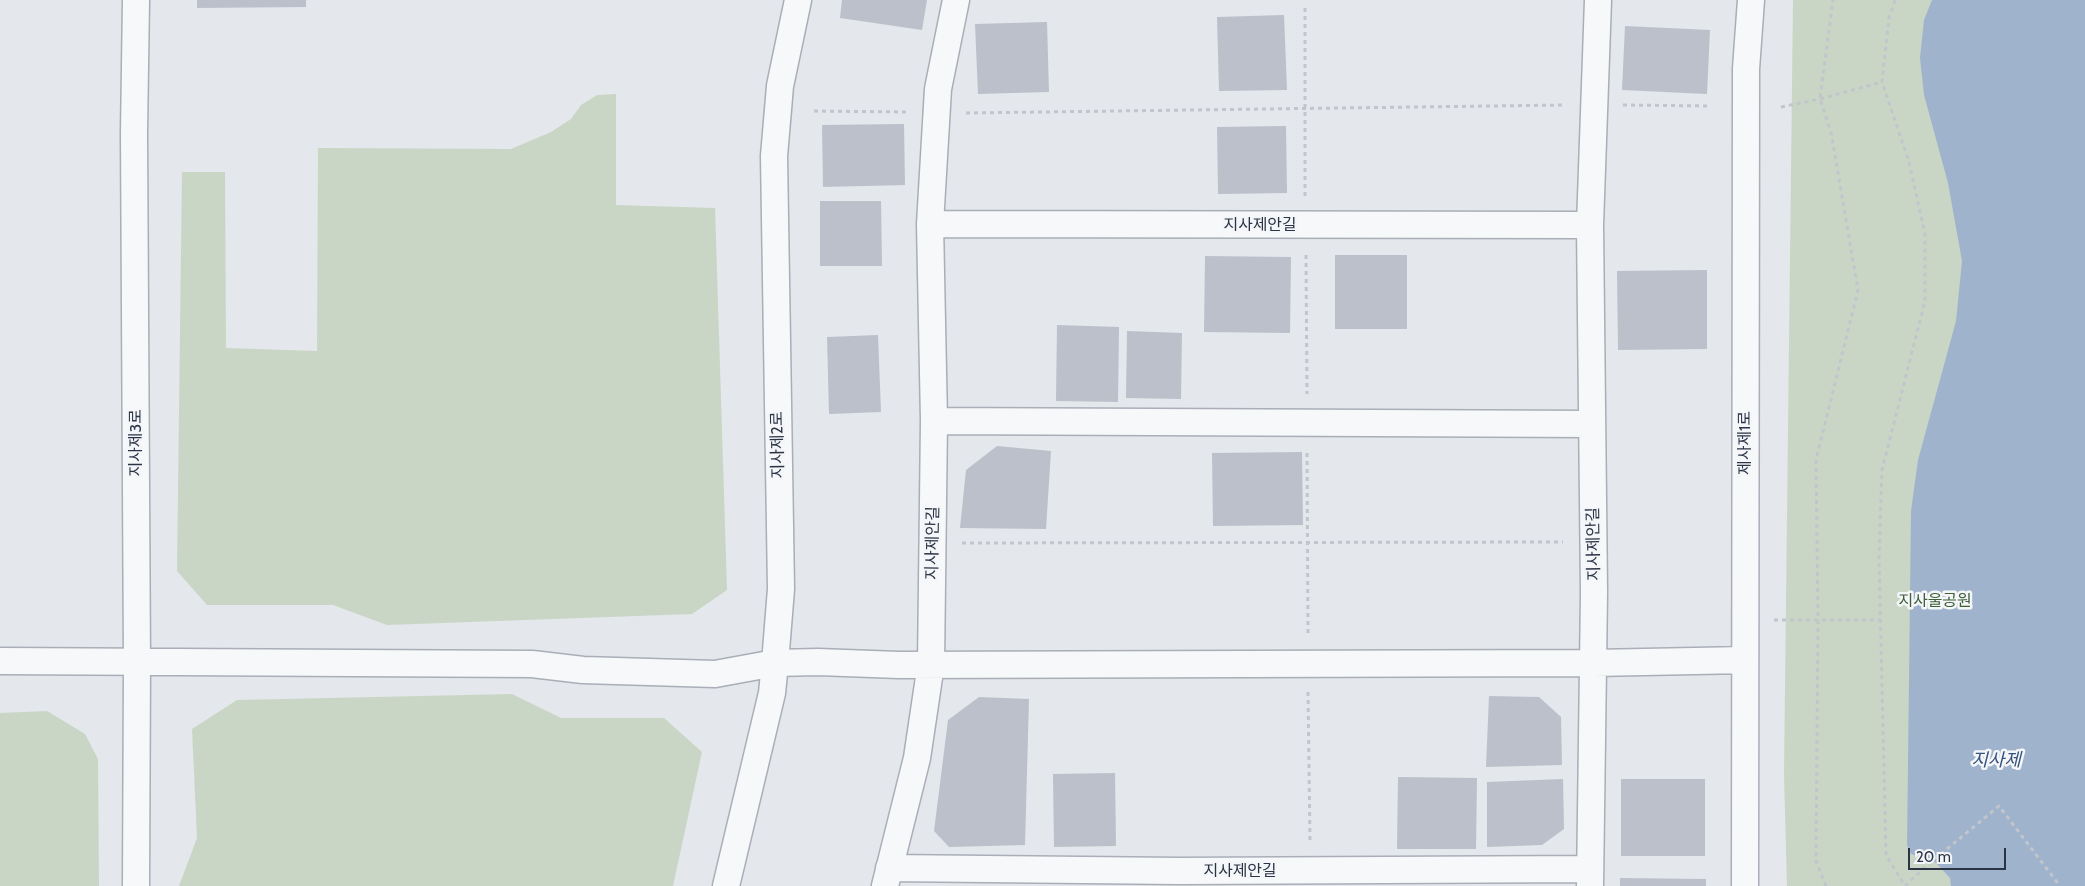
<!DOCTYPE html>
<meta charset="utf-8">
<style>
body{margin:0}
#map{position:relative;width:2085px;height:886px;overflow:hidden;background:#e4e7ec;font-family:Cabin,sans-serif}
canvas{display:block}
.scale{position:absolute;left:1908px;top:848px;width:98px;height:22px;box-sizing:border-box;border:2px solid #2b3445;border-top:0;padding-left:6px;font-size:15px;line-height:18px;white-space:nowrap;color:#2b3445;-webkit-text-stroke:4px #f4f6f9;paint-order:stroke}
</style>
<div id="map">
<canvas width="2085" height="886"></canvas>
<div class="scale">20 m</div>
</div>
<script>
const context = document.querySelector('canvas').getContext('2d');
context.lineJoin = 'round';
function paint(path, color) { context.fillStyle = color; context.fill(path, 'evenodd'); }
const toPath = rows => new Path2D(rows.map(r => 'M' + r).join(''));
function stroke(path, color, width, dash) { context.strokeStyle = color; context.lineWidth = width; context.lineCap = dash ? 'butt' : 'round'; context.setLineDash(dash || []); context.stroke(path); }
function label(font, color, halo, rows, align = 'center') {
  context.font = font + ' Cabin,"Noto Sans KR",sans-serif'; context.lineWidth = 5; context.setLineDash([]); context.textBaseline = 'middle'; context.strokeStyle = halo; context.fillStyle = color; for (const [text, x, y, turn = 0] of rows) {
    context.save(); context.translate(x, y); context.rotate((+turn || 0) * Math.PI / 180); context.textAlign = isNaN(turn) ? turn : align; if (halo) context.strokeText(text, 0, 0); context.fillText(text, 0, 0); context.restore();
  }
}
paint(toPath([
 [1793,0,2085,0,2085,886,1787,886,1784,774],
 [616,94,616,205,715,208,727,590,692,614,387,625,333,605,207,605,177,571,182,172,225,172,226,348,317,351,318,148,511,149,551,132,571,119,581,105,597,95],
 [512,694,561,718,664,718,702,752,673,886,179,886,197,838,192,729,237,700],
 [47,711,85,734,98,759,99,886,0,886,0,713]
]), '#c9d6c5');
paint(toPath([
 [1932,0,2085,0,2085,886,1951,886,1950,878,1935,862,1911,854,1907,845,1911,511,1918,460,1956,321,1962,261,1948,183,1924,95,1920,58,1924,20]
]), '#9fb4cc');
paint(toPath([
 [197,0,306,0,306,7,197,8],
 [842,0,927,0,922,30,840,18],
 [1284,15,1287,90,1219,91,1217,17],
 [1047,22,1049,92,978,94,975,24],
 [1625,26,1710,30,1707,94,1622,90],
 [904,124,905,185,823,187,822,125],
 [1286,126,1287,193,1218,194,1217,127],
 [820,201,881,201,882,266,820,266],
 [1335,255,1407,255,1407,329,1335,329],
 [1205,256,1291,257,1290,333,1204,332],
 [1707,270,1707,349,1618,350,1617,271],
 [1057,325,1119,327,1118,402,1056,401],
 [1127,331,1182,333,1181,399,1126,398],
 [878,335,881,412,829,414,827,337],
 [997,446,1051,451,1046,529,960,528,966,470],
 [1302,452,1303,525,1213,526,1212,453],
 [1489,696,1539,697,1561,717,1562,765,1486,767],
 [979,697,1029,699,1025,845,949,847,934,831,948,720],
 [1115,773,1116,846,1054,847,1053,774],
 [1398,777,1477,778,1476,849,1397,849],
 [1563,779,1564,829,1542,845,1487,847,1487,782],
 [1621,779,1705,779,1705,856,1621,856],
 [1620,878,1706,879,1706,886,1620,886]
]), '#bbc0ca');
const street = toPath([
 [930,224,1590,225],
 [934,421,1592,424],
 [0,661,532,664,583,670,715,674,775,663,818,662,899,665,1594,663,1745,660],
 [889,868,1179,871,1590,869],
 [136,886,137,663,134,133,136,0],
 [726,886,772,693,775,663,781,589,774,156,780,86,798,0],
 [885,886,917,758,931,664,934,421,930,224,938,89,956,0],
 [1590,886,1594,592,1590,225,1598,0],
 [1745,886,1746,69,1751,0]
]);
stroke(street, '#a9aeb7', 29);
stroke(toPath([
 [1895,0,1889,18,1882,82,1909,162,1925,234,1925,301,1882,470,1879,559,1886,855,1905,886],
 [1623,105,1711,106],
 [1781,107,1820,99,1882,82],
 [814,111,906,112],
 [966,113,1565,105],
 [1305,196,1305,5],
 [1306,255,1307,394],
 [1307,453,1308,634],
 [962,543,1563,542],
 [1774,620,1880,620],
 [1308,692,1310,841],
 [1826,886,1816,861,1818,621,1816,460,1858,290,1831,132,1820,99,1833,0],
 [1905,886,1924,868,1999,806,2060,886]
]), '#c2c5cb', 3, [4, 4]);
stroke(street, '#f7f8fa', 26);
label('16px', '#2b3445', '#f4f6f9', [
 ["지사제안길",1260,225],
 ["지사제3로",136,443,-90],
 ["제사제1로",1745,443,-90],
 ["지사제2로",778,445,-91],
 ["지사제안길",933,543,-89],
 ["지사제안길",1594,544,-91],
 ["지사제안길",1240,871]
]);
label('16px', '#3f6138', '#f4f6f9', [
 ["지사울공원",1935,601]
]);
label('italic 18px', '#34527a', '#f4f6f9', [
 ["지사제",1996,761]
]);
</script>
